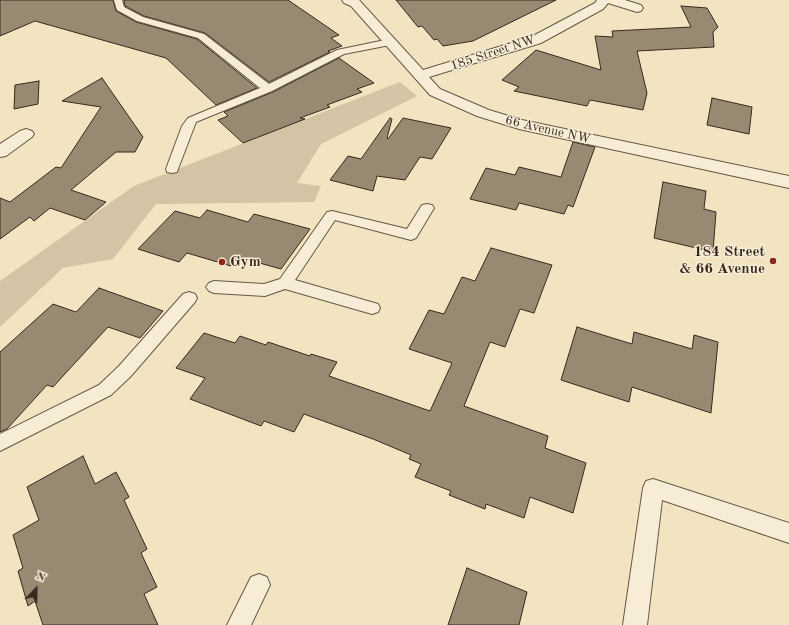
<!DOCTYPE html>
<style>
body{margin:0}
#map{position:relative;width:789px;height:625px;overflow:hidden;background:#f2e4c0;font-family:"Old Standard TT",serif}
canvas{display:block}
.north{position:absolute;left:16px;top:569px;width:40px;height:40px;-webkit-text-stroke:3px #f7edd6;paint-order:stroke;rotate:22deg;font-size:11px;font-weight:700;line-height:16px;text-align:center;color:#37281e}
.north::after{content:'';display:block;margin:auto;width:14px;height:18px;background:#37281e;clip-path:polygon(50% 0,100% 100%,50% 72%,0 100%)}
</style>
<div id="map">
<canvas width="789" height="625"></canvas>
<div class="north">N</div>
</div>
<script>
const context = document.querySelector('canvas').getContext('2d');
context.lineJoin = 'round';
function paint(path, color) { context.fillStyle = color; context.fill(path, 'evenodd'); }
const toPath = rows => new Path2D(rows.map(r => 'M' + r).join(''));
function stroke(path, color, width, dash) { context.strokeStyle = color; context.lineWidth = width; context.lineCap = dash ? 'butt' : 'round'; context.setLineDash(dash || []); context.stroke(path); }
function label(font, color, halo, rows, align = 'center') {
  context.font = font + ' "Old Standard TT",serif'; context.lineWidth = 3; context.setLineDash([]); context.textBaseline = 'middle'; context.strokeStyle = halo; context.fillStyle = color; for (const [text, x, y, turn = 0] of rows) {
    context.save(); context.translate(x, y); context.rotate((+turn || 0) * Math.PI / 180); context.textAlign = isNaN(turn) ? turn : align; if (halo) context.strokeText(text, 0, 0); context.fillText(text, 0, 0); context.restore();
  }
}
paint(toPath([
 [400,82,417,96,321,144,297,183,321,186,314,202,156,204,113,259,63,268,0,327,0,281,134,186]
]), '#d2c4a4');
const building = toPath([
 [0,0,113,0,116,11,136,22,197,39,257,88,216,105,166,58,35,21,0,36,0,0],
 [124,0,288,0,339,35,331,38,342,46,328,51,330,52,269,82,205,33,144,16,125,6,124,0],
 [396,0,556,0,473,41,443,46,437,39,434,40,422,26,418,27,396,0],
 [681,6,707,8,718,27,713,32,714,47,637,51,647,93,643,110,590,100,587,106,514,91,519,87,502,80,536,50,601,70,595,36,613,37,612,31,691,27,681,6],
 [339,58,374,83,357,89,362,92,327,105,330,107,300,118,305,119,243,143,218,120,228,116,224,112,273,92,339,58],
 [102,78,143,137,135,152,116,152,71,190,106,202,85,220,50,208,34,221,30,217,0,239,0,198,10,202,56,167,61,168,101,107,62,101,102,78],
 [39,81,38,104,14,109,15,85,39,81],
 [712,98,752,107,749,134,707,125,712,98],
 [390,118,392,119,387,138,388,139,403,118,451,128,432,159,420,157,405,180,377,176,373,191,330,180,348,156,361,159,390,118],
 [573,142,595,147,573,207,568,205,564,214,519,203,516,210,470,199,486,168,515,175,519,167,561,177,573,142],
 [663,182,706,191,704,209,716,212,713,252,654,238,663,182],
 [207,210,248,222,254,214,310,229,281,269,238,257,231,266,187,253,179,262,138,249,175,211,200,218,207,210],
 [491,248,552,265,534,313,520,309,505,347,490,342,464,406,548,436,545,448,586,463,573,513,530,497,524,518,486,504,485,509,449,495,451,491,415,477,421,464,409,459,411,455,373,439,304,414,294,432,264,421,261,426,190,399,205,378,176,368,204,333,235,343,240,336,266,345,268,342,310,356,311,354,337,362,329,376,430,411,452,363,409,349,429,310,444,314,462,277,475,281,491,248],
 [99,288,163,311,140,338,108,327,53,387,47,385,7,429,0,432,0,352,53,304,76,312,99,288],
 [577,327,632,344,634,332,692,349,694,335,718,342,711,413,632,387,629,402,561,380,577,327],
 [83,456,95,484,116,472,129,497,124,500,147,549,141,553,157,587,144,594,158,625,43,625,35,601,28,606,18,571,23,568,13,535,39,520,27,487,83,456],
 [467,568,527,592,519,625,448,625,467,568]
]);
paint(building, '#988a72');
stroke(building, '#37281e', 1);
const service = toPath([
 [114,0,122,0,124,7,143,17,204,34,269,84,337,50,390,39,395,42,390,45,344,54,272,91,196,122,178,169,177,172,172,173,167,172,166,169,182,126,188,118,260,88,198,38,137,21,117,10,114,0],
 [427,204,432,205,434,208,416,238,411,240,335,220,295,280,378,304,380,308,378,312,372,314,285,289,265,296,214,293,209,291,206,287,209,283,214,281,264,284,280,279,327,212,332,211,407,229,422,205,427,204],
 [189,292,195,294,197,298,195,302,131,376,111,395,0,451,0,434,99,385,119,366,183,294,189,292],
 [653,479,789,523,789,543,662,500,647,625,623,625,643,488,646,481,653,479],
 [259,574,267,577,270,585,251,625,227,625,251,577,259,574]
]);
const minor = toPath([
 [342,0,359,0,423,70,531,37,595,3,597,0,625,0,641,5,643,8,641,11,637,12,608,3,603,9,541,43,429,77,440,89,489,110,522,120,789,176,789,188,519,129,477,116,430,95,351,6,344,3,342,0],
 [26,129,32,131,34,134,32,137,6,156,0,157,0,144,20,131,26,129]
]);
stroke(service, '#665746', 2);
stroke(minor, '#665746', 2);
paint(service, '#f7edd6');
paint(minor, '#f7edd6');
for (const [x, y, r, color] of [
 [773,261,4,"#8f2418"],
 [222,262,4,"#8f2418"]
]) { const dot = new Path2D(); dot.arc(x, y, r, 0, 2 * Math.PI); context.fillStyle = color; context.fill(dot); stroke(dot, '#f7edd6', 1.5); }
label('13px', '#37281e', '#f7edd6', [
 ["185 Street NW",493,53,-18],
 ["66 Avenue NW",548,130,13]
]);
label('bold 15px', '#37281e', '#f7edd6', [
 ["184 Street",765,252],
 ["& 66 Avenue",765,269],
 ["Gym",230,262,"left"]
], 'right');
</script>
